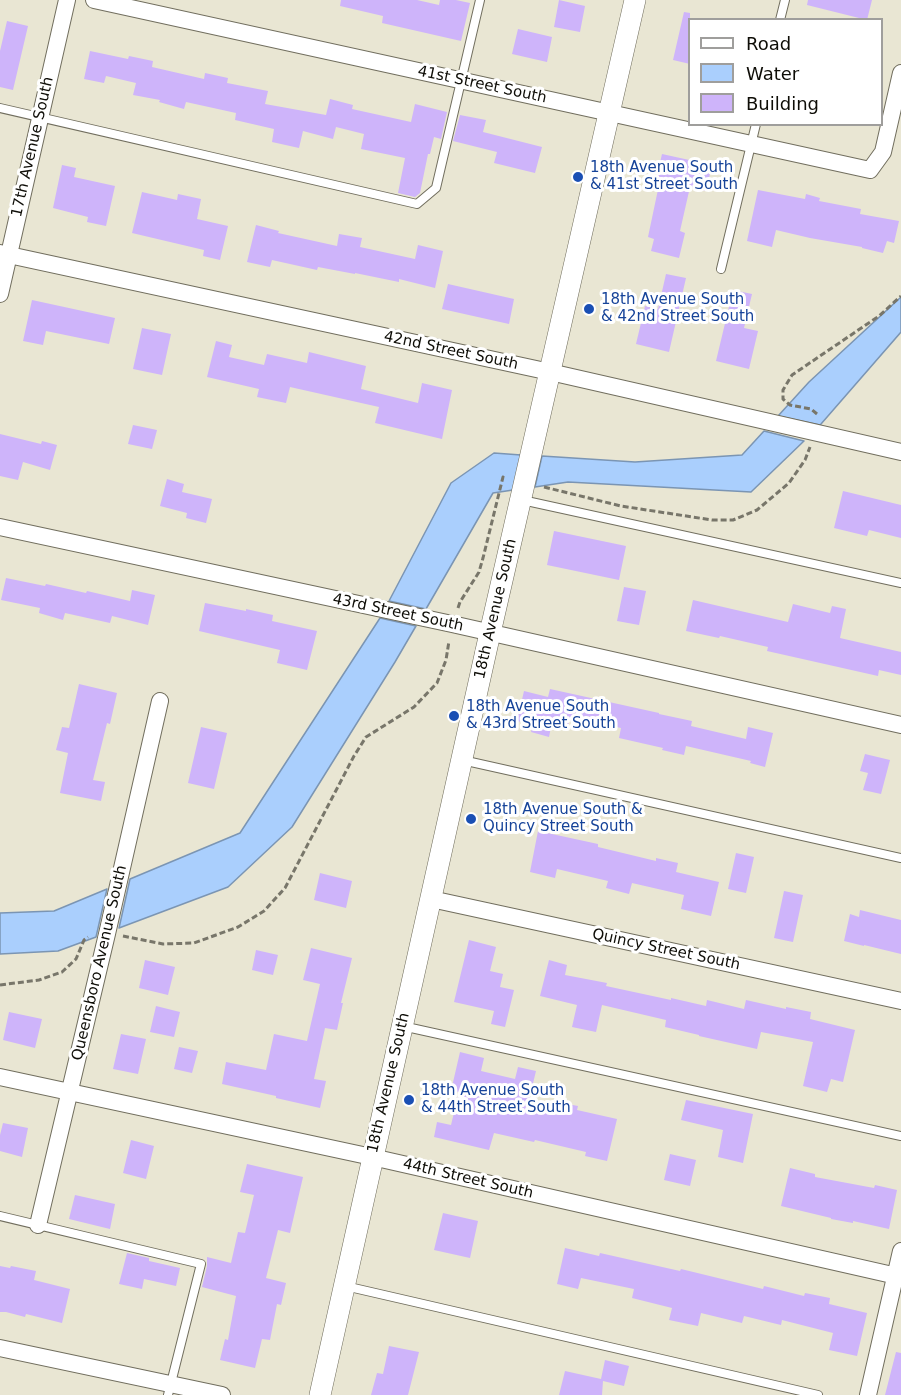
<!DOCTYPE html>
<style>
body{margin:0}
#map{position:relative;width:901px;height:1395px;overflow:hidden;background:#e9e6d3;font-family:"DejaVu Sans",sans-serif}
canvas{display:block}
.legend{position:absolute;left:688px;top:18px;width:195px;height:108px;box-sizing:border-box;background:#fff;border:2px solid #9f9e9c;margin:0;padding:8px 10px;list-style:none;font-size:18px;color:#0e0d07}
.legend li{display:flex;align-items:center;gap:12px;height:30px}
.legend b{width:30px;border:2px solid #9f9e9c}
</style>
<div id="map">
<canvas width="901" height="1395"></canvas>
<ul class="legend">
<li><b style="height:8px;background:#fff"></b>Road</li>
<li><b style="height:16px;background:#aacffd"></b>Water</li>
<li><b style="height:16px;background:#ceb4fa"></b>Building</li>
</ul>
</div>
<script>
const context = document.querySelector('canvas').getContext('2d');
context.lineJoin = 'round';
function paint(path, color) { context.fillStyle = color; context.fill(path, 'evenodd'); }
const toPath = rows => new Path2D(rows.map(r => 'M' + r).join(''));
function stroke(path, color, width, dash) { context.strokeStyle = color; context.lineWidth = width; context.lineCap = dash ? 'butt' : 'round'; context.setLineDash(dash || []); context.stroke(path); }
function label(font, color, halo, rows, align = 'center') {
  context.font = font + ' "DejaVu Sans",sans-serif'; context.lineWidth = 6; context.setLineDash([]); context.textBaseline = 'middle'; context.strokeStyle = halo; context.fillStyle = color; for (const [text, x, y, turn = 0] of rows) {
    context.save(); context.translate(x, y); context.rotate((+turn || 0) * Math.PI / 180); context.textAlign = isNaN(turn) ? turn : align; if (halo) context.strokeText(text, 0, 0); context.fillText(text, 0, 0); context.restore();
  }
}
const water = toPath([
 [901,297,901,332,821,424,820,425,778,416,809,382,901,297],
 [764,431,804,441,751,492,568,482,535,487,542,456,635,462,742,455,764,431],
 [494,453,521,455,513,490,493,493,426,609,389,601,451,483,494,453],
 [380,618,416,626,395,662,292,827,228,887,119,928,130,879,240,833,380,618],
 [107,889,96,937,58,951,0,954,0,913,54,911,107,889]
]);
paint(water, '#aacffd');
stroke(water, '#7b95b3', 1.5);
paint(toPath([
 [341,0,417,0,439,5,440,0,456,0,470,3,461,41,382,23,383,16,340,6],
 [559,0,585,6,580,32,554,27],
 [808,0,872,0,867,20,807,5],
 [684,12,690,13,690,64,673,60],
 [7,21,28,26,13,90,0,87,0,51],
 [518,29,552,37,547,62,512,54],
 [90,51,128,59,129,56,153,61,152,67,204,79,205,73,228,78,227,83,268,91,265,104,326,115,330,99,353,105,352,109,411,122,415,104,447,112,441,139,434,137,430,154,428,154,420,193,415,197,398,193,405,158,361,149,364,134,336,127,333,139,303,131,299,148,272,142,274,129,235,120,236,113,186,102,184,109,159,102,160,100,133,95,136,83,106,76,104,83,84,79],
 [460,115,486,120,483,132,542,147,535,173,494,163,497,152,453,141],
 [662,154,712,165,706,191,690,187,680,231,685,233,679,258,651,251,654,239,648,237,660,180,656,180],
 [62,165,76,168,74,177,115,186,106,226,87,222,88,217,53,208],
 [758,190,805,199,806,194,820,198,819,201,861,209,860,214,899,221,894,243,887,241,883,253,862,248,862,247,810,238,776,230,772,247,747,241],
 [142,192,177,200,178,194,201,199,197,219,228,226,220,260,203,256,204,250,132,233],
 [256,225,279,231,278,233,337,246,339,234,362,238,360,247,415,259,418,245,443,251,435,288,399,279,399,282,355,273,355,274,318,267,317,270,272,260,270,267,247,262],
 [666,274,686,278,669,352,636,344,645,306,658,309],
 [448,284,514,299,509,324,442,309],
 [733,290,752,294,744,328,758,331,749,369,716,361],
 [32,300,115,318,109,344,46,331,43,345,23,341],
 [142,328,171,334,162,375,133,369],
 [216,341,232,345,229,357,264,365,267,354,307,363,309,352,366,366,361,389,418,403,422,383,452,390,442,439,375,423,379,407,290,387,286,403,257,397,259,389,207,377],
 [133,425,157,430,152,449,128,444],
 [0,434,41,444,42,441,57,445,50,470,23,462,18,480,0,476],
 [167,479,184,484,182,492,212,499,206,523,186,518,187,513,160,506],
 [843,491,901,505,901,538,869,530,867,536,834,528],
 [554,531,626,546,619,580,547,565],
 [6,578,45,586,46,584,86,593,87,591,130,601,132,590,155,595,148,625,112,616,110,623,65,613,63,620,39,613,40,608,1,600],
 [624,587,646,591,639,625,617,621],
 [693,600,788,622,793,604,830,613,832,606,846,609,840,638,901,652,901,675,879,670,878,676,767,651,768,647,720,636,719,638,686,631],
 [205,603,246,611,246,609,273,615,272,621,317,631,307,670,277,663,280,650,199,631],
 [79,684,117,693,110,724,107,723,93,780,105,782,101,801,60,793,68,753,56,750,62,727,69,728],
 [550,689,659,713,659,714,692,721,691,726,746,739,748,727,773,733,765,767,750,763,751,761,686,746,684,755,662,750,663,748,619,738,621,728,570,717,567,730,551,727,549,737,531,732,533,725,517,721,524,691,548,697],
 [201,727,227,733,214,789,188,783],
 [865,754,890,760,881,794,863,790,868,773,860,771],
 [538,831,598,844,598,847,656,861,656,858,678,863,676,872,719,882,711,916,681,909,684,895,632,883,629,894,606,888,608,881,557,869,555,878,530,872],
 [736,853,754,857,746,893,728,889],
 [320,873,352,881,346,908,314,900],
 [784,891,803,895,793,942,774,938],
 [860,910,901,920,901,954,864,945,864,946,844,941,850,914,859,917],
 [469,940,496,947,490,971,503,974,500,987,514,990,505,1027,491,1024,494,1011,454,1002],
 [311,948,352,958,341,1003,343,1003,337,1030,325,1028,314,1079,326,1081,320,1108,276,1098,276,1096,222,1084,226,1062,266,1070,274,1034,307,1041,320,984,303,980],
 [256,950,278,955,273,975,252,970],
 [145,960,175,967,168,995,139,988],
 [549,960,567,965,565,975,607,983,606,986,671,1000,671,998,706,1006,707,1000,744,1009,746,1000,786,1009,786,1007,811,1012,810,1019,855,1030,843,1082,831,1079,827,1092,803,1086,813,1042,761,1032,757,1049,699,1036,699,1035,665,1027,666,1020,602,1005,596,1032,572,1027,577,1005,540,996],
 [156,1006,180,1012,174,1037,150,1032],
 [9,1012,42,1019,35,1048,3,1040],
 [121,1034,146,1039,138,1074,113,1069],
 [179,1047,198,1051,192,1073,174,1069],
 [460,1052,484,1058,481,1071,515,1079,518,1067,536,1071,527,1108,554,1114,557,1102,578,1106,577,1110,617,1119,607,1161,585,1156,586,1152,535,1140,534,1142,494,1133,489,1150,434,1137,437,1122,451,1125,459,1092,451,1091],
 [686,1100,753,1114,743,1163,718,1157,723,1130,681,1120],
 [3,1123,28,1128,22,1157,0,1151,0,1135],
 [131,1140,154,1146,146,1179,123,1173],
 [670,1154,696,1160,690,1186,664,1180],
 [247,1164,303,1177,290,1233,278,1230,266,1278,286,1283,281,1305,277,1304,270,1340,262,1339,255,1368,220,1360,225,1339,228,1340,236,1296,202,1287,207,1266,207,1257,231,1263,238,1232,245,1233,254,1195,240,1192],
 [790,1168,815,1174,815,1177,874,1188,875,1185,897,1190,889,1229,853,1221,853,1223,831,1219,831,1218,781,1206],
 [75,1195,115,1204,110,1229,69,1219],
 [443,1213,478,1221,470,1258,434,1250],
 [565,1248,599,1256,600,1253,680,1271,681,1269,763,1289,764,1286,804,1296,805,1293,830,1298,829,1304,867,1313,857,1356,829,1350,833,1333,782,1320,781,1325,744,1316,742,1323,701,1313,698,1326,669,1320,672,1308,632,1298,634,1289,581,1278,578,1289,557,1284],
 [127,1253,149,1258,149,1261,180,1268,176,1286,144,1279,142,1289,119,1284],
 [0,1266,10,1268,11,1266,36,1271,34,1280,70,1289,62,1323,26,1314,25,1317,6,1312,0,1312],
 [389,1346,419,1352,408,1395,371,1395,377,1373,383,1374],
 [896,1352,901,1353,901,1395,885,1395],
 [605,1360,629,1366,624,1386,603,1381,602,1395,559,1395,565,1371,601,1379]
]), '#ceb4fa');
const service = toPath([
 [780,20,785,0],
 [0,108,417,204,436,188,480,0],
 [721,269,756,124],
 [522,500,901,583],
 [462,760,901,858],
 [402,1026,901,1136],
 [0,1216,201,1264,168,1395],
 [345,1286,818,1395]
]);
const minor = toPath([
 [94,0,870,170,883,152,901,73],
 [0,253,550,372,901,452],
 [0,294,67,0],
 [0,527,452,624,901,725],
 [431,899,901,1001],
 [0,1077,372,1157,901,1277],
 [38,1225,107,934,160,701],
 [0,1348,222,1395],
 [868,1395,901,1251]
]);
const tertiary = toPath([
 [320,1395,490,633,635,0]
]);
stroke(service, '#716e5e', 10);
stroke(minor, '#716e5e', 18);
stroke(tertiary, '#716e5e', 22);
stroke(toPath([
 [817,414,811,409,790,405,783,399,783,390,792,375,879,316,901,296],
 [544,487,621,506,712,520,733,520,757,510,789,483,805,460,810,447],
 [458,608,460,602,479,572,483,558,503,477,505,478],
 [123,936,163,944,194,943,238,927,264,911,285,888,354,756,366,737,414,707,437,683,446,660,449,641],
 [0,985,39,980,62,972,76,959,84,940,88,937]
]), '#78766a', 3, [6, 3]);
stroke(service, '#fff', 8);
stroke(minor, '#fff', 16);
stroke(tertiary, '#fff', 21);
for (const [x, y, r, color] of [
 [578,177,6,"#1a4fb4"],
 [589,309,6,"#1a4fb4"],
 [454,716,6,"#1a4fb4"],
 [471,819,6,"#1a4fb4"],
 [409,1100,6,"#1a4fb4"]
]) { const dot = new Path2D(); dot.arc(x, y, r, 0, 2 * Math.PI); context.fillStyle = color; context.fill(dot); stroke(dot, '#fff', 2); }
label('15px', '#0e0d07', '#fff', [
 ["41st Street South",482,85,12],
 ["17th Avenue South",33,147,-77],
 ["42nd Street South",451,351,12],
 ["18th Avenue South",496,609,-77],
 ["43rd Street South",398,613,12],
 ["Quincy Street South",666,950,12],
 ["Queensboro Avenue South",100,963,-77],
 ["18th Avenue South",389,1083,-77],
 ["44th Street South",468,1179,13]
]);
label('15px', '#164399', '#fff', [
 ["18th Avenue South",590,168],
 ["& 41st Street South",590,185],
 ["18th Avenue South",601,300],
 ["& 42nd Street South",601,317],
 ["18th Avenue South",466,707],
 ["& 43rd Street South",466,724],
 ["18th Avenue South &",483,810],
 ["Quincy Street South",483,827],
 ["18th Avenue South",421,1091],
 ["& 44th Street South",421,1108]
], 'left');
</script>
